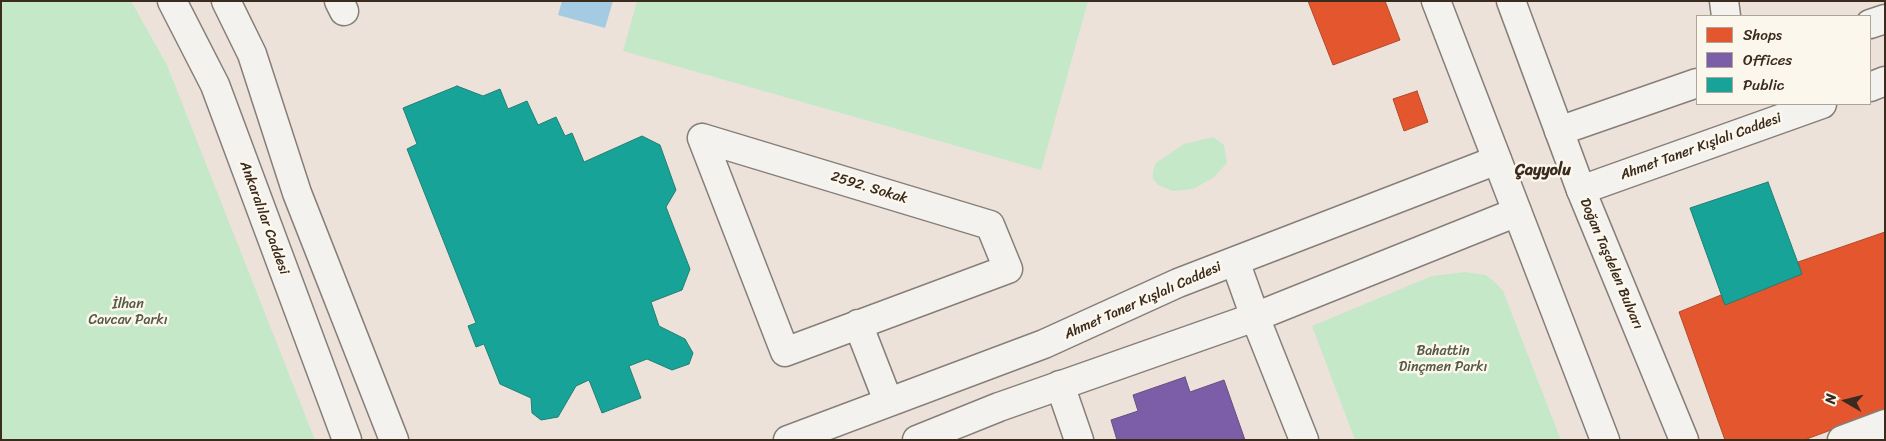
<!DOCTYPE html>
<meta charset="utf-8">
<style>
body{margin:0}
#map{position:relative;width:1886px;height:441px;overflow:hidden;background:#ece2da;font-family:Sriracha,sans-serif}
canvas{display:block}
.frame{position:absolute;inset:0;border:2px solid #3b2a1e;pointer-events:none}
.legend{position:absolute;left:1696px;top:15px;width:175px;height:90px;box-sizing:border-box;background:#fbf7ec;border:1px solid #aea59a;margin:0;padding:6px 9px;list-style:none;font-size:15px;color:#3b2a1e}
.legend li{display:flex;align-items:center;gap:10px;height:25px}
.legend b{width:25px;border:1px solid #aea59a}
.north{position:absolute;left:1821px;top:376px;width:50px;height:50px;-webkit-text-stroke:4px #fbf7ec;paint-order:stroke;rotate:278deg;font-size:14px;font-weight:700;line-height:20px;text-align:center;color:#3b2a1e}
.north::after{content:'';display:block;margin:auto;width:18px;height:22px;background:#3b2a1e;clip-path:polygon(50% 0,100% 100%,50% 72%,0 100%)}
</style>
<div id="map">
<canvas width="1886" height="441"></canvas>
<div class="frame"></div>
<ul class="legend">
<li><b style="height:14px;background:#e4572e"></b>Shops</li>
<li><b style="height:14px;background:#7b5ea7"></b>Offices</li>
<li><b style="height:14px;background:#17a398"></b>Public</li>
</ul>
<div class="north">N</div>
</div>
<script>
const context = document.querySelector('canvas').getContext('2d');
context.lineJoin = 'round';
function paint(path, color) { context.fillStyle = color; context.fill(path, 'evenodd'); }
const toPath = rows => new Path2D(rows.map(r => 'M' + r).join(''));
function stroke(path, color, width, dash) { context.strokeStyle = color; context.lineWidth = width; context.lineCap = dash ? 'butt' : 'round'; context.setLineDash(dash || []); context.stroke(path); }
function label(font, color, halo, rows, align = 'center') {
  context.font = font + ' Sriracha,sans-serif'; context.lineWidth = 5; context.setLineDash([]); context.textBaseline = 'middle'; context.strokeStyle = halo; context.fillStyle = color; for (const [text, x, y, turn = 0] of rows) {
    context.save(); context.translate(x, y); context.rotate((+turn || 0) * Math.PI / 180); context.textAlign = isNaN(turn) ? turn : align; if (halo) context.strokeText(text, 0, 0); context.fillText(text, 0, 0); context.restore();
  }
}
paint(toPath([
 [1,1,131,1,167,65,315,440,1,440],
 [637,1,1088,1,1041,170,623,51],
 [1213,137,1224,145,1227,163,1213,178,1193,189,1173,191,1158,185,1153,179,1153,171,1156,163,1184,144],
 [1465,272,1485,275,1493,280,1503,291,1561,440,1355,440,1312,326,1432,276]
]), '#c5e8c8');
paint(toPath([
 [562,1,613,1,605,28,558,15]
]), '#a5cbe2');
const shops = toPath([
 [1308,1,1385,1,1400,40,1333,65,1308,1],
 [1417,91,1428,122,1404,131,1393,99,1417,91],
 [1885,232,1885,410,1804,440,1725,440,1679,312,1721,295,1725,305,1802,274,1798,262,1885,232]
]);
paint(shops, '#e4572e');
stroke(shops, '#b14a29', 1);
const offices = toPath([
 [1185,377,1190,392,1224,380,1245,440,1117,440,1111,420,1138,411,1133,395,1185,377]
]);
paint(offices, '#7b5ea7');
stroke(offices, '#684e7e', 1);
const public = toPath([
 [457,86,483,96,500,89,508,109,527,101,538,125,556,117,565,136,572,133,584,162,642,136,660,145,676,190,666,207,690,269,682,290,651,302,659,326,685,339,693,353,689,364,672,370,647,359,629,366,641,398,602,413,589,380,576,386,558,417,541,420,532,413,531,398,500,384,484,344,476,347,468,326,476,323,407,149,417,144,403,108,457,86],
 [1768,182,1802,274,1725,305,1690,208,1768,182]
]);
paint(public, '#17a398');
stroke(public, '#227f73', 1);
const minor = toPath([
 [339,1,344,11],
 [1724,1,1726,16],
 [702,138,990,225,1008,269,785,352,702,138],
 [1255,317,1304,440],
 [858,324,888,401],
 [1060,385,1079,440],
 [1842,440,1885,424]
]);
const tertiary = toPath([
 [1870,24,1885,19],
 [1870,87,1885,81],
 [1559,131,1697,83],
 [1581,190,1822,104],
 [1235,261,1255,317],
 [788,440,1044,344,1178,283,1497,160],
 [917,440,999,407,1255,317,1517,212]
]);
const secondary = toPath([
 [172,1,215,85,347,440],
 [226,1,252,54,297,193,394,440],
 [1436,1,1605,440],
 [1511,1,1581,190,1684,440]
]);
stroke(minor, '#867e78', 31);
stroke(tertiary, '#867e78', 31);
stroke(secondary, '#867e78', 31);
stroke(minor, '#f4f2ee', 28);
stroke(tertiary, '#f4f2ee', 28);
stroke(secondary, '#f4f2ee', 28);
label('14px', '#3b2a1e', '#fbf7ec', [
 ["Ahmet Taner Kışlalı Caddesi",1701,147,-20],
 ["2592. Sokak",869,188,17],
 ["Ankaralılar Caddesi",264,218,70],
 ["Doğan Taşdelen Bulvarı",1611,264,67],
 ["Ahmet Taner Kışlalı Caddesi",1143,301,-24]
]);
label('14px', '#565a45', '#fbf7ec', [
 ["İlhan",128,304],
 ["Cavcav Parkı",128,320],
 ["Bahattin",1443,351],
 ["Dinçmen Parkı",1443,367]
]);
label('bold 16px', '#3b2a1e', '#fbf7ec', [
 ["Çayyolu",1543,171]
]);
</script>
